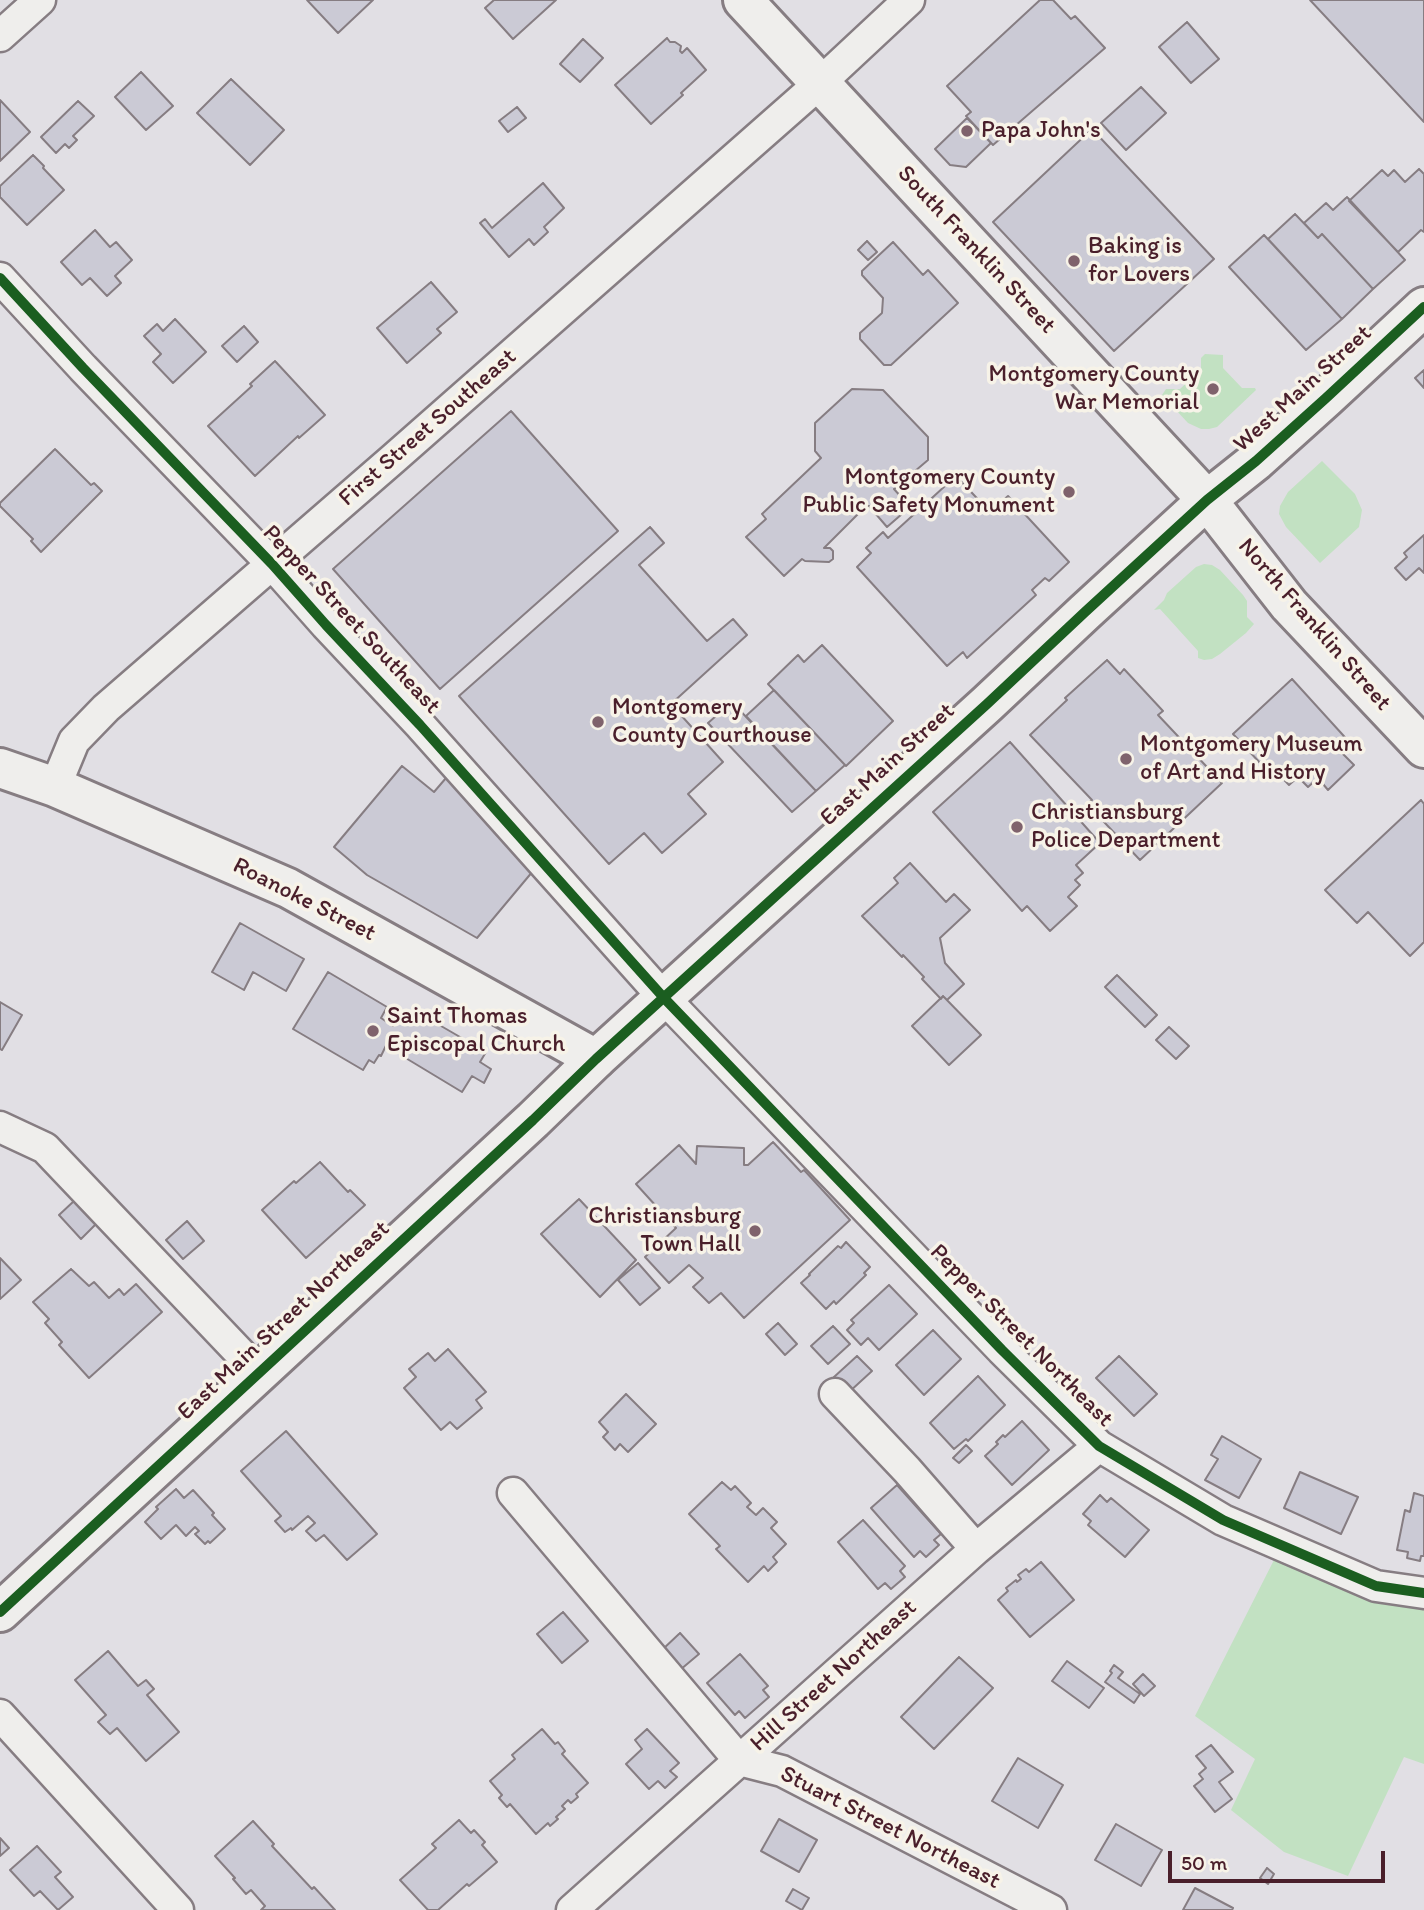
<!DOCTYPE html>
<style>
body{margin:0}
#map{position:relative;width:1424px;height:1910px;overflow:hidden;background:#e1dfe4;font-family:Itim,sans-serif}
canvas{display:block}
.scale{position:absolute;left:1168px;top:1851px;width:217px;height:32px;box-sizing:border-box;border:4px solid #4a1f2b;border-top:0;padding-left:9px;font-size:21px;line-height:24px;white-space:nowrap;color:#4a1f2b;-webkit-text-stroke:5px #f7f3e8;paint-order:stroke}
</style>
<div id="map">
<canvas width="1424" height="1910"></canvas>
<div class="scale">50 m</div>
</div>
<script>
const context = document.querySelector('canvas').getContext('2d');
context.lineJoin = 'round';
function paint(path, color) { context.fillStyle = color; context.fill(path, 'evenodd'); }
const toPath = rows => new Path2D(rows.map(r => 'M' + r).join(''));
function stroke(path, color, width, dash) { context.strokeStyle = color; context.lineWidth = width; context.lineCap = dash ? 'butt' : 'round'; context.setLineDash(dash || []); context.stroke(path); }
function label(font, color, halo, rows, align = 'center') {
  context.font = font + ' Itim,sans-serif'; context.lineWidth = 7; context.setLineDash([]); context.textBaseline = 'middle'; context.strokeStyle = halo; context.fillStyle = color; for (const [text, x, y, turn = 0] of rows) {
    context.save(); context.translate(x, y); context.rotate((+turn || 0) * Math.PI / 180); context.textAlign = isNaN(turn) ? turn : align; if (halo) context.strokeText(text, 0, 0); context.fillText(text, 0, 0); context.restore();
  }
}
paint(toPath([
 [1205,354,1223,355,1223,368,1242,388,1255,388,1256,390,1217,427,1209,429,1201,429,1188,423,1162,395,1166,389,1180,389,1201,369,1201,358],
 [1322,461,1355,494,1362,510,1359,527,1320,563,1286,527,1279,514,1280,506,1288,492],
 [1204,564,1212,565,1220,570,1243,595,1247,601,1247,617,1254,624,1246,633,1220,654,1212,659,1204,660,1198,658,1198,651,1160,609,1154,610,1164,600,1167,593,1196,567],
 [1275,1558,1381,1602,1424,1608,1424,1764,1404,1757,1348,1876,1284,1852,1231,1810,1255,1759,1195,1716]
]), '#c2e1c2');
const building = toPath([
 [307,0,373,0,338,33,307,0],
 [494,0,556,0,513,39,485,8,494,0],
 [1040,0,1053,0,1071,19,1075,16,1105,48,993,145,966,116,971,112,947,86,1040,0],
 [1310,0,1424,0,1424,122,1310,0],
 [1187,22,1219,59,1191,83,1159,47,1187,22],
 [667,38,670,42,675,42,681,46,680,51,682,53,687,48,706,70,681,93,683,95,651,124,615,85,667,38],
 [583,39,603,58,580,82,560,64,583,39],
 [141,72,173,106,146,130,115,97,141,72],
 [231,79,284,130,250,165,197,113,231,79],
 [1141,87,1166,113,1126,150,1101,123,1141,87],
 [0,100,30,132,0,161,0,100],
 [78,101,94,116,73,136,77,140,69,148,65,144,56,153,41,137,78,101],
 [517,107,526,118,508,132,499,121,517,107],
 [967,118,991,143,966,167,950,165,935,149,967,118],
 [1092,129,1214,259,1114,351,993,222,1092,129],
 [33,155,44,166,43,168,64,190,27,225,0,197,0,186,33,155],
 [1419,169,1424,174,1424,232,1421,230,1398,252,1349,201,1382,170,1388,176,1394,170,1405,182,1419,169],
 [543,183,564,208,544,227,548,232,534,245,529,239,509,257,480,223,485,219,492,228,543,183],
 [1347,197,1405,260,1373,289,1322,234,1318,238,1304,223,1326,203,1333,210,1347,197],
 [1295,214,1318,238,1322,234,1373,289,1342,319,1268,239,1295,214],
 [95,230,110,247,116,242,132,260,115,276,121,283,107,296,90,278,82,285,61,262,95,230],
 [1264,235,1342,319,1306,350,1229,267,1264,235],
 [867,241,877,252,868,260,858,250,867,241],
 [893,242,923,275,928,270,958,303,891,365,884,365,860,339,860,333,882,313,883,298,862,275,862,271,893,242],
 [431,282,457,312,437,329,441,333,407,363,377,328,431,282],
 [175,319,206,352,173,383,153,362,161,354,144,336,157,324,163,331,175,319],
 [244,326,258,342,237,362,222,346,244,326],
 [275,361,325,415,299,438,298,436,255,476,208,426,252,386,250,384,275,361],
 [1424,370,1424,388,1415,378,1424,370],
 [852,389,883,390,928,437,928,460,894,489,910,507,887,527,869,506,866,506,824,548,830,548,833,551,833,559,829,562,805,561,802,559,784,576,746,537,766,519,762,514,821,458,815,451,815,423,852,389],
 [511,411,618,531,440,689,333,569,511,411],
 [55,449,91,485,94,483,102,491,41,552,31,541,33,539,0,506,0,503,55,449],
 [956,476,990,512,1008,496,1069,562,1049,581,1045,578,1032,590,1036,595,967,658,963,652,947,666,857,567,871,553,866,548,883,532,888,538,956,476],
 [650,527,664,543,639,565,707,641,733,619,747,635,671,704,723,762,688,794,706,814,662,853,644,833,609,864,459,696,650,527],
 [1424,535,1424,573,1419,568,1406,580,1395,568,1407,557,1404,553,1424,535],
 [822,645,893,721,846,766,768,684,798,655,804,662,822,645],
 [1107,660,1120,674,1124,669,1163,711,1158,715,1222,783,1140,860,1087,804,1092,800,1030,735,1067,700,1065,698,1107,660],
 [1292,679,1352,745,1343,754,1354,765,1328,790,1318,778,1308,787,1298,777,1289,785,1265,760,1261,764,1233,734,1292,679],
 [774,690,845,765,816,791,746,716,774,690],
 [732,702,816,791,792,812,708,723,732,702],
 [1010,742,1100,843,1076,865,1083,873,1075,880,1080,885,1068,897,1077,906,1050,931,1027,906,1022,911,933,812,1010,742],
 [402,766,434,792,446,778,533,871,477,938,367,875,334,847,402,766],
 [1421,800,1424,804,1424,942,1410,956,1368,912,1357,923,1325,890,1421,800],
 [910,863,946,902,954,894,970,910,940,938,945,963,964,984,947,1000,943,996,941,999,922,979,924,977,903,955,902,957,862,916,898,883,894,878,910,863],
 [240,923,304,959,286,991,253,972,244,990,212,972,240,923],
 [328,972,387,1007,381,1018,393,1026,401,1012,418,1022,422,1015,486,1052,480,1062,491,1069,484,1083,472,1076,462,1092,404,1057,407,1051,403,1048,407,1041,392,1033,381,1056,379,1055,374,1063,369,1060,363,1070,293,1029,328,972],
 [1117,975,1157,1015,1145,1027,1105,987,1117,975],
 [943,996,981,1035,949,1065,912,1026,943,996],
 [0,1002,22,1015,2,1050,0,1049,0,1002],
 [1169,1027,1189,1046,1176,1059,1156,1040,1169,1027],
 [773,1142,801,1172,804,1170,850,1220,744,1318,721,1293,709,1303,693,1287,703,1278,689,1265,669,1283,645,1257,676,1228,636,1184,679,1145,696,1164,697,1146,744,1148,744,1165,748,1165,773,1142],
 [320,1162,348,1192,350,1190,365,1205,306,1258,262,1210,294,1181,296,1183,320,1162],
 [579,1199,636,1260,600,1297,541,1234,579,1199],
 [74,1201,96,1224,81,1239,59,1215,74,1201],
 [187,1221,204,1241,183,1259,166,1240,187,1221],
 [846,1242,870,1267,864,1273,866,1275,836,1304,834,1301,826,1309,801,1283,810,1275,809,1274,838,1246,841,1248,846,1242],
 [0,1258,21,1280,0,1299,0,1258],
 [638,1263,660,1288,640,1305,618,1280,638,1263],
 [71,1269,89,1286,94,1282,109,1298,119,1289,124,1295,136,1284,162,1312,89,1378,59,1345,62,1342,45,1323,49,1319,33,1302,71,1269],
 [889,1285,917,1314,879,1350,868,1338,861,1345,847,1330,854,1323,851,1320,889,1285],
 [778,1323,797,1344,785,1355,766,1334,778,1323],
 [833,1326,850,1344,828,1364,811,1346,833,1326],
 [933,1330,961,1359,924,1395,896,1365,933,1330],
 [448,1349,486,1392,476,1400,482,1408,457,1429,450,1422,441,1430,404,1388,416,1377,409,1369,428,1353,435,1361,448,1349],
 [857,1356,872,1371,848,1393,834,1377,857,1356],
 [1119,1356,1157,1394,1134,1416,1096,1378,1119,1356],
 [978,1376,1005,1405,968,1441,966,1439,954,1449,930,1423,978,1376],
 [626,1394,656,1424,628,1452,620,1444,615,1450,603,1437,608,1432,599,1422,626,1394],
 [1022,1421,1049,1450,1012,1485,985,1456,998,1444,996,1442,1003,1435,1005,1437,1022,1421],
 [286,1431,377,1534,347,1560,324,1535,316,1541,306,1531,315,1523,308,1516,292,1530,291,1528,285,1532,275,1521,281,1516,241,1471,286,1431],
 [1222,1436,1261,1459,1239,1498,1205,1480,1218,1459,1211,1455,1222,1436],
 [966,1445,972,1451,959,1463,953,1458,966,1445],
 [1300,1472,1358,1497,1341,1534,1284,1508,1300,1472],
 [722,1482,731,1490,735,1486,751,1503,747,1507,756,1515,763,1508,777,1522,771,1528,786,1544,773,1557,777,1562,768,1571,764,1566,748,1582,716,1549,720,1546,689,1514,722,1482],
 [897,1485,941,1534,934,1540,939,1545,926,1557,920,1551,914,1557,871,1508,897,1485],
 [176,1489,184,1498,193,1490,214,1513,212,1515,225,1529,210,1543,208,1541,205,1544,195,1534,199,1531,195,1527,186,1536,176,1525,161,1539,145,1522,158,1509,156,1507,176,1489],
 [1414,1493,1424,1496,1424,1556,1421,1556,1420,1561,1407,1558,1408,1552,1397,1550,1405,1510,1410,1512,1414,1493],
 [1100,1495,1107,1502,1111,1498,1149,1530,1125,1557,1088,1525,1091,1521,1083,1514,1100,1495],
 [863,1520,905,1566,900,1571,905,1577,891,1589,885,1583,878,1589,838,1542,863,1520],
 [1041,1562,1074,1600,1030,1637,998,1600,1008,1591,1006,1588,1016,1580,1017,1582,1021,1579,1018,1575,1026,1569,1029,1572,1041,1562],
 [563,1612,588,1641,562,1663,537,1634,563,1612],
 [680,1633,699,1654,680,1670,662,1650,680,1633],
 [108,1651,138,1686,146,1680,154,1689,147,1695,179,1732,146,1761,117,1728,110,1734,98,1722,106,1715,75,1680,108,1651],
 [740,1654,768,1686,763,1690,769,1697,745,1718,739,1711,735,1715,707,1683,740,1654],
 [959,1657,993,1688,934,1749,901,1717,959,1657],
 [1067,1661,1104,1688,1089,1708,1052,1681,1067,1661],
 [1114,1665,1123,1672,1118,1678,1140,1694,1134,1703,1105,1682,1112,1673,1110,1671,1114,1665],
 [1143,1674,1155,1686,1144,1696,1133,1684,1143,1674],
 [542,1729,555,1744,558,1742,565,1751,562,1754,588,1783,576,1794,578,1797,571,1803,568,1800,562,1806,565,1809,556,1817,558,1819,550,1826,548,1823,536,1834,510,1804,507,1807,499,1798,502,1795,490,1781,515,1759,512,1755,542,1729],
 [647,1729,679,1763,670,1771,677,1777,665,1788,658,1781,649,1789,626,1764,642,1749,635,1740,647,1729],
 [1211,1745,1233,1772,1219,1782,1232,1799,1215,1812,1194,1786,1203,1779,1199,1774,1206,1768,1196,1756,1211,1745],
 [1018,1758,1063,1785,1038,1828,992,1801,1018,1758],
 [779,1819,817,1840,799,1872,761,1851,779,1819],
 [459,1820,471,1833,474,1830,485,1842,482,1845,497,1862,469,1886,467,1884,438,1910,428,1910,400,1880,436,1848,432,1844,459,1820],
 [253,1821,274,1844,272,1846,312,1889,314,1887,335,1910,261,1910,265,1906,251,1890,246,1894,233,1879,235,1878,215,1856,253,1821],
 [1116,1824,1162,1850,1141,1886,1095,1860,1116,1824],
 [0,1838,9,1848,0,1856,0,1838],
 [37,1846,61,1872,55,1877,73,1897,58,1910,40,1891,34,1896,10,1870,37,1846],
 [1267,1868,1274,1874,1268,1884,1260,1878,1267,1868],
 [1195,1888,1233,1908,1232,1910,1183,1910,1195,1888],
 [793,1889,809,1898,802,1910,786,1901,793,1889]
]);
paint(building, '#cbcad5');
stroke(building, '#867d82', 2);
const street = toPath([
 [0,36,40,0],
 [0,278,83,368,272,564,326,625,420,725,664,998,1002,1350,1099,1446,1223,1520,1376,1586,1424,1593],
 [55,787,74,741,106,708,393,459,820,83,909,0],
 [0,1127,45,1148,259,1373],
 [835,1394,907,1470,976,1549],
 [513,1493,739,1760,782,1771,1051,1910],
 [0,1715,178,1910],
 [572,1910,976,1549,1099,1446]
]);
const secondary = toPath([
 [743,0,1207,500],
 [0,1612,533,1120,596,1059]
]);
const primary = toPath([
 [1207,500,1289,605,1424,748],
 [0,768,55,787,288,888,596,1059,987,704,1085,612,1207,500,1256,461,1326,398,1424,307]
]);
stroke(street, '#867d82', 35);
stroke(secondary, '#867d82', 44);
stroke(primary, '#867d82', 44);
stroke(street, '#efeeec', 30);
stroke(secondary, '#efeeec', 38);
stroke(primary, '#efeeec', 38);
stroke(toPath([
 [0,278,83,368,272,564,326,625,420,725,664,998,1002,1350,1099,1446,1223,1520,1376,1586,1424,1593],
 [0,1612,533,1120,596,1059,987,704,1085,612,1207,500,1256,461,1326,398,1424,307]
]), '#1b5e20', 10);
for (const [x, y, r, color] of [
 [967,131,7,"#7f626c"],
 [1074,261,7,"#7f626c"],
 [1213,389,7,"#7f626c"],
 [1069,492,7,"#7f626c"],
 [598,722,7,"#7f626c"],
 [1126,759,7,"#7f626c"],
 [1017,827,7,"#7f626c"],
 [373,1031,7,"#7f626c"],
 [755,1231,7,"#7f626c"]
]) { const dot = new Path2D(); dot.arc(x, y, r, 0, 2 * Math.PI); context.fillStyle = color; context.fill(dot); stroke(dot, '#f7f3e8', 2.5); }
label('24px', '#4a1f2b', '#f7f3e8', [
 ["Papa John's",981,131],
 ["Baking is",1088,247],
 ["for Lovers",1088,275],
 ["Montgomery County",1199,375,"right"],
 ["War Memorial",1199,403,"right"],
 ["Montgomery County",1055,478,"right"],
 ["Public Safety Monument",1055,506,"right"],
 ["Montgomery",612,708],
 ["County Courthouse",612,736],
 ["Montgomery Museum",1140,745],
 ["of Art and History",1140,773],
 ["Christiansburg",1031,813],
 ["Police Department",1031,841],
 ["Saint Thomas",387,1017],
 ["Episcopal Church",387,1045],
 ["Christiansburg",741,1217,"right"],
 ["Town Hall",741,1245,"right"]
], 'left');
label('24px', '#4a1f2b', '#f7f3e8', [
 ["South Franklin Street",976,250,47],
 ["West Main Street",1303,389,-42],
 ["First Street Southeast",428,428,-41],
 ["Pepper Street Southeast",351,620,47],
 ["North Franklin Street",1314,625,49],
 ["East Main Street",888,765,-42],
 ["Roanoke Street",304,900,27],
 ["East Main Street Northeast",284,1321,-43],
 ["Pepper Street Northeast",1021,1336,45],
 ["Hill Street Northeast",834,1676,-42],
 ["Stuart Street Northeast",890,1828,27]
]);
</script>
